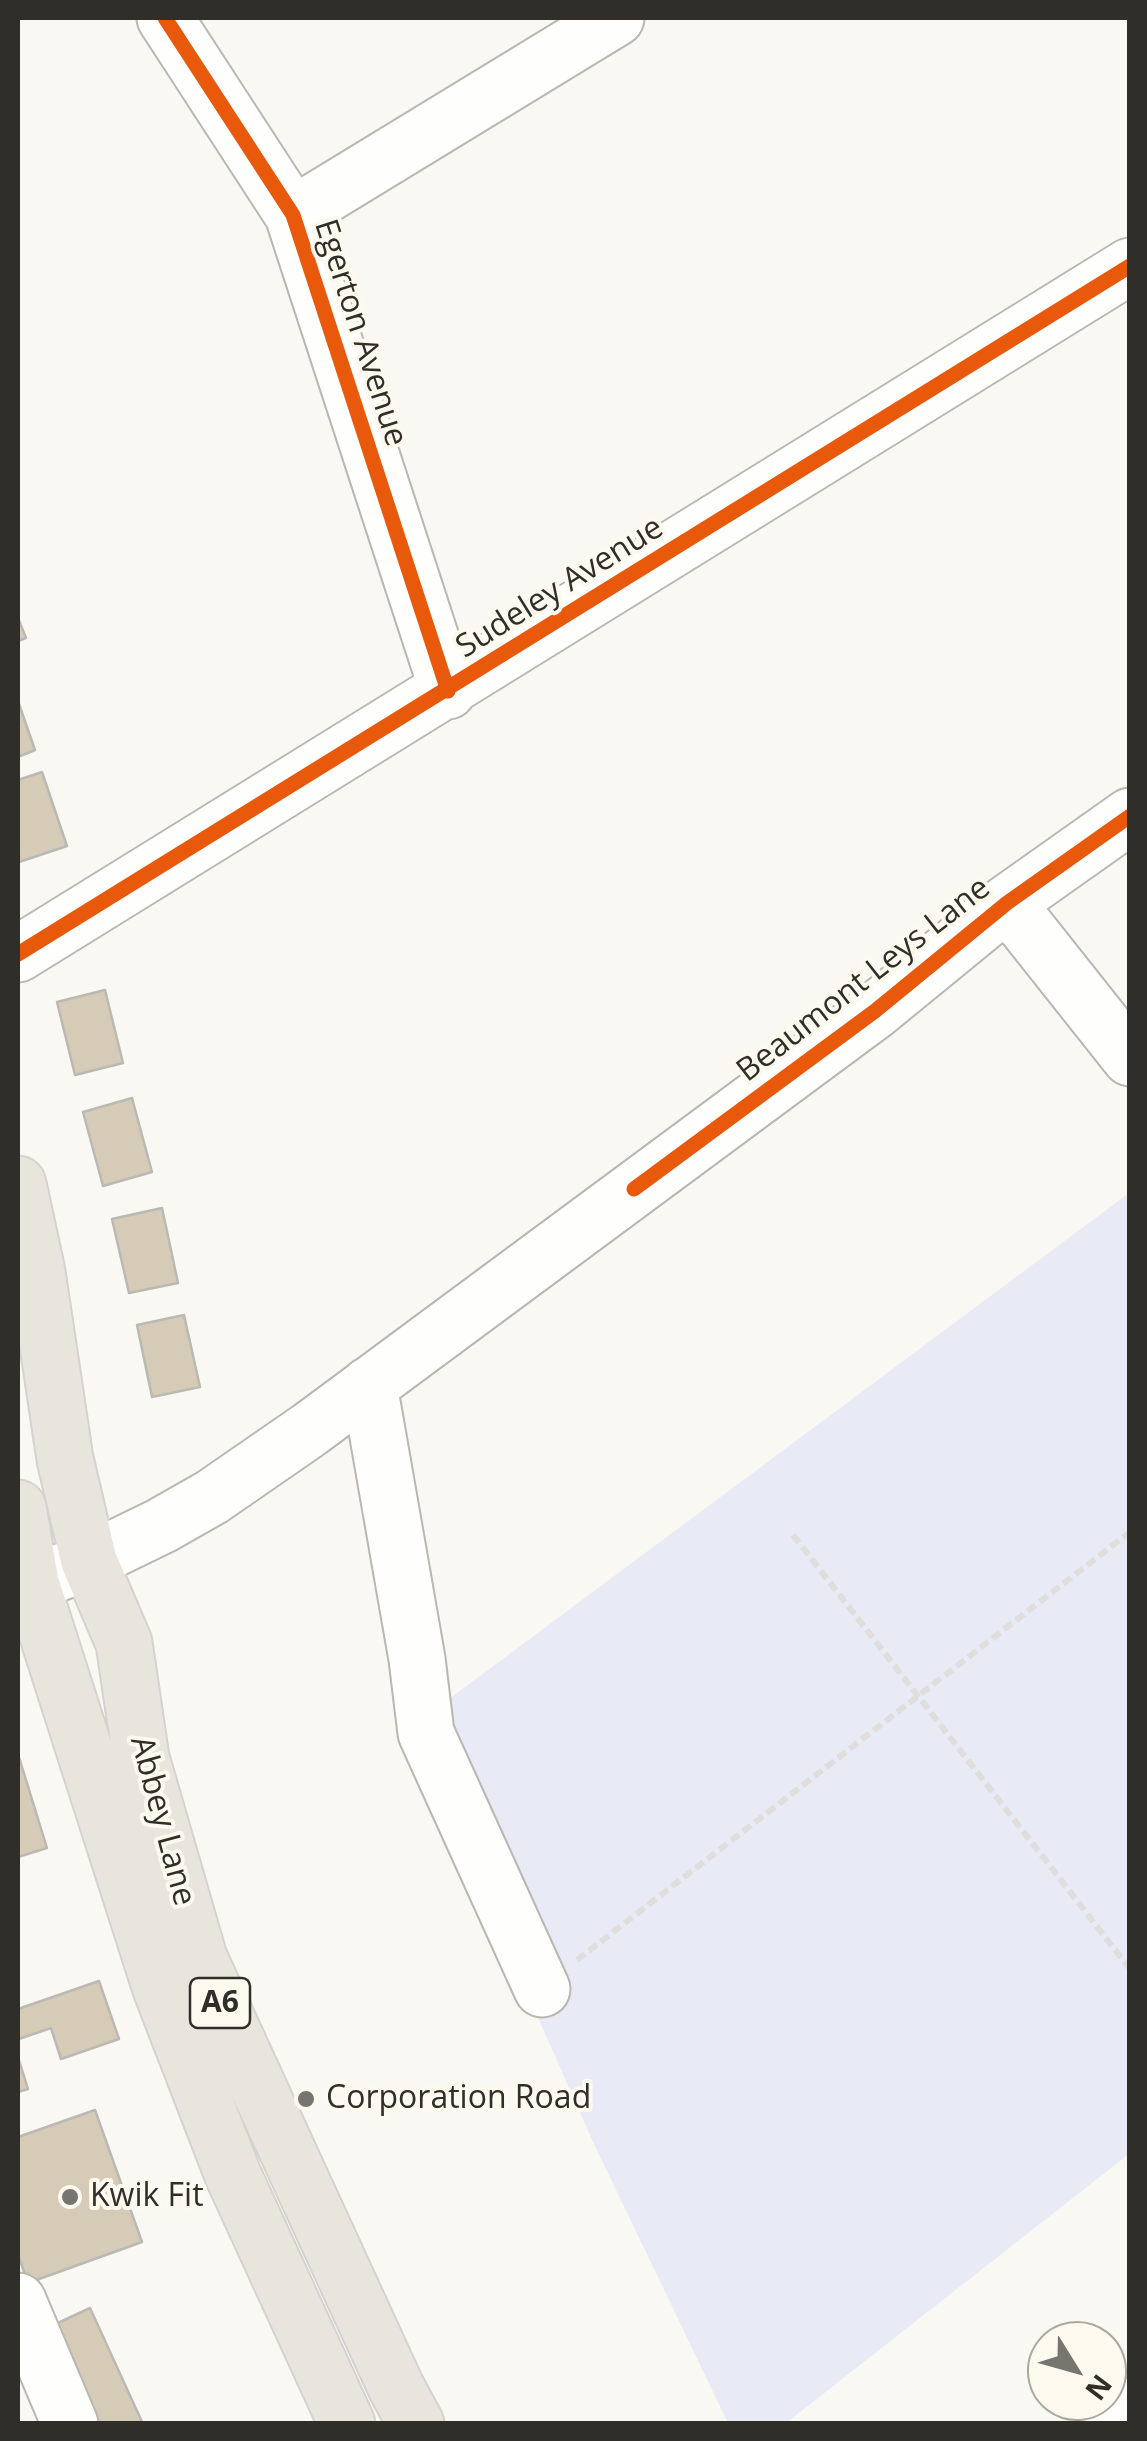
<!DOCTYPE html>
<style>
body{margin:0}
#map{position:relative;width:1147px;height:2441px;overflow:hidden;background:#faf8f2;font-family:"Open Sans",sans-serif}
canvas{display:block}
.frame{position:absolute;inset:0;border:20px solid #302e29;pointer-events:none}
.north{position:absolute;left:1027px;top:2321px;width:100px;height:100px;box-sizing:border-box;background:#fef9ef;border:2px solid #aca8a0;border-radius:50%;rotate:127deg;font-size:28px;font-weight:700;line-height:40px;text-align:center;color:#302e29}
.north::after{content:'';display:block;margin:auto;width:35px;height:45px;background:#77756f;clip-path:polygon(50% 0,100% 100%,50% 72%,0 100%)}
</style>
<div id="map">
<canvas width="1147" height="2441"></canvas>
<div class="frame"></div>
<div class="north">N</div>
</div>
<script>
const context = document.querySelector('canvas').getContext('2d');
context.lineJoin = 'round';
function paint(path, color) { context.fillStyle = color; context.fill(path, 'evenodd'); }
const toPath = rows => new Path2D(rows.map(r => 'M' + r).join(''));
function stroke(path, color, width, dash) { context.strokeStyle = color; context.lineWidth = width; context.lineCap = dash ? 'butt' : 'round'; context.setLineDash(dash || []); context.stroke(path); }
function label(font, color, halo, rows, align = 'center') {
  context.font = font + ' "Open Sans",sans-serif'; context.lineWidth = 8; context.setLineDash([]); context.textBaseline = 'middle'; context.strokeStyle = halo; context.fillStyle = color; for (const [text, x, y, turn = 0] of rows) {
    context.save(); context.translate(x, y); context.rotate((+turn || 0) * Math.PI / 180); context.textAlign = isNaN(turn) ? turn : align; if (halo) context.strokeText(text, 0, 0); context.fillText(text, 0, 0); context.restore();
  }
}
paint(toPath([
 [1129,1193,1129,2154,786,2423,728,2423,593,2142,410,1728]
]), '#e8ebf6');
const building = toPath([
 [18,618,26,638,18,641,18,618],
 [18,701,35,750,18,757,18,701],
 [42,772,67,846,19,862,18,780,42,772],
 [105,990,123,1063,75,1075,57,1002,105,990],
 [132,1098,152,1172,103,1186,83,1112,132,1098],
 [162,1208,178,1283,129,1293,112,1219,162,1208],
 [184,1315,200,1387,152,1397,137,1325,184,1315],
 [18,1754,47,1848,18,1857,18,1754],
 [99,1981,119,2039,61,2059,51,2028,19,2039,18,2009,99,1981],
 [18,2057,28,2089,18,2092,18,2057],
 [95,2110,142,2242,28,2283,18,2255,18,2137,95,2110],
 [90,2308,143,2424,85,2424,43,2330,90,2308]
]);
paint(building, '#d5cbb6');
stroke(building, '#bbb9b4', 2.5);
const minor = toPath([
 [165,18,293,215,448,691],
 [293,215,616,18],
 [1007,903,1130,1058],
 [18,954,1130,266],
 [369,1385,417,1659,426,1733,542,1989],
 [18,1589,89,1561,161,1526,212,1497,309,1430,875,1011,1007,903,1130,816],
 [18,2301,70,2424],
 [1107,2424,1130,2406]
]);
const major = toPath([
 [18,1184,37,1272,65,1459,89,1561,124,1643,141,1758,199,1958,396,2387,416,2424],
 [18,1508,31,1583,160,1986,233,2175,347,2424]
]);
stroke(minor, '#b9b7b2', 59);
stroke(major, '#d4d3cf', 59);
stroke(toPath([
 [793,1535,1130,1969],
 [577,1960,1130,1532]
]), '#dfdedd', 6, [10, 5]);
stroke(minor, '#fefefd', 55);
stroke(major, '#e9e5dd', 55);
stroke(toPath([
 [165,18,293,215,448,691],
 [18,954,1130,266],
 [634,1189,875,1011,1007,903,1130,816]
]), '#e8590c', 15);
for (const [x, y, r, color] of [
 [306,2099,10,"#77756f"],
 [70,2197,10,"#77756f"]
]) { const dot = new Path2D(); dot.arc(x, y, r, 0, 2 * Math.PI); context.fillStyle = color; context.fill(dot); stroke(dot, '#fef9ef', 4); }
for (const [x, y, w] of [
 [220,2003,60]
]) { const box = new Path2D(); box.roundRect(x - w / 2, y - 25, w, 50, 8); context.fillStyle = '#fef9ef'; context.fill(box); stroke(box, '#302e29', 2.5); }
label('bold 30px', '#302e29', null, [
 ["A6",220,2003]
]);
label('32px', '#302e29', '#fef9ef', [
 ["Egerton Avenue",360,333,72],
 ["Sudeley Avenue",560,588,-32],
 ["Beaumont Leys Lane",864,980,-38],
 ["Abbey Lane",162,1821,75]
]);
label('32px', '#302e29', '#fef9ef', [
 ["Corporation Road",326,2099],
 ["Kwik Fit",90,2197]
], 'left');
</script>
